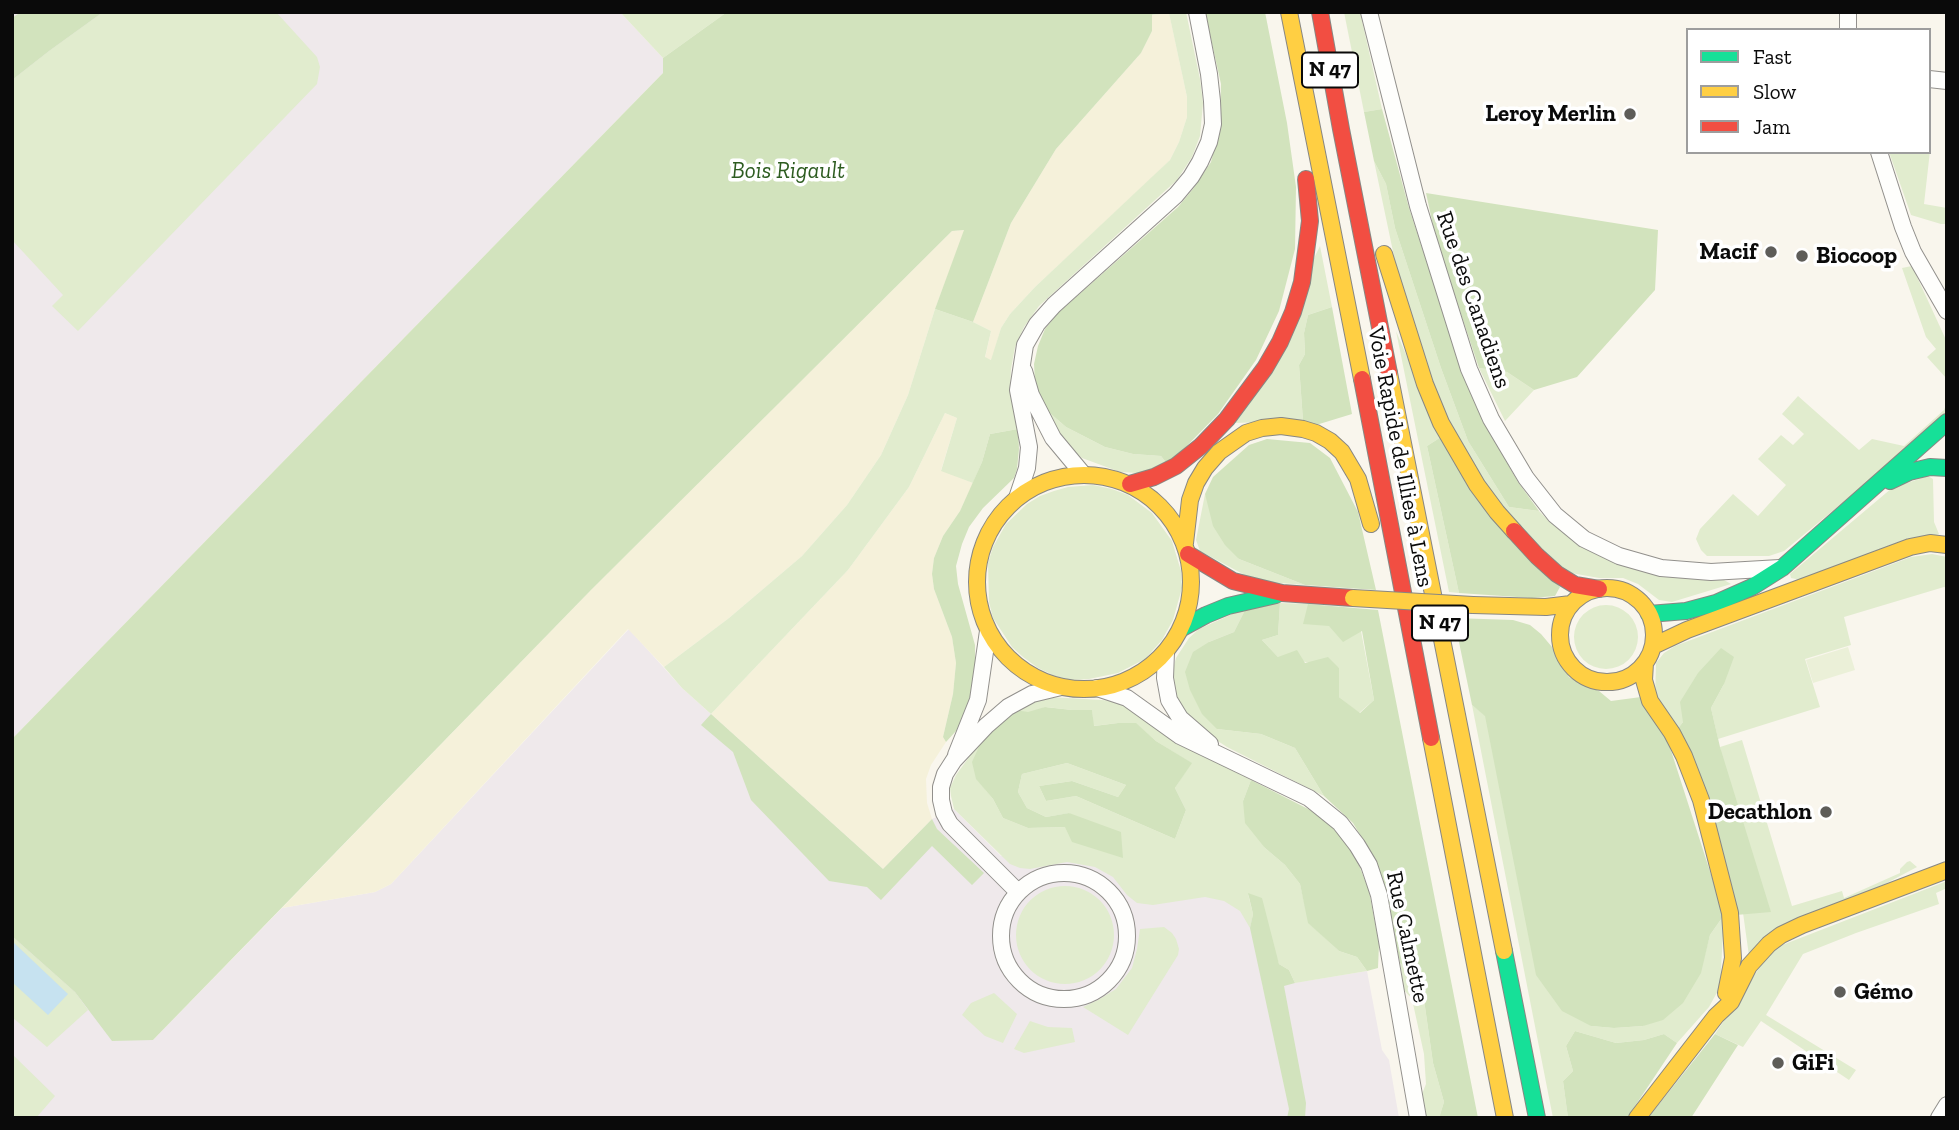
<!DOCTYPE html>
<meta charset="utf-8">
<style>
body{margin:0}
#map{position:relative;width:1959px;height:1130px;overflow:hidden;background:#f9f6ed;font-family:"Zilla Slab",serif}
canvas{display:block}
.frame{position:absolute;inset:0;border:14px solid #0a0a0a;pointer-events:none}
.legend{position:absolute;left:1686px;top:28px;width:245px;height:126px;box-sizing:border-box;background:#fff;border:2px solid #9d9d9d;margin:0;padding:9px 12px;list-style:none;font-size:21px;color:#0a0a0a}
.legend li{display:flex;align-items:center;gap:14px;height:35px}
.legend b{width:35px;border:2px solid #9d9d9d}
</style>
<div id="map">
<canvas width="1959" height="1130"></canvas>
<div class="frame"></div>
<ul class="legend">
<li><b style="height:9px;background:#16e098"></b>Fast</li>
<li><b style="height:9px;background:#ffcf43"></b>Slow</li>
<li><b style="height:9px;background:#f24e42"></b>Jam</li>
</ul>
</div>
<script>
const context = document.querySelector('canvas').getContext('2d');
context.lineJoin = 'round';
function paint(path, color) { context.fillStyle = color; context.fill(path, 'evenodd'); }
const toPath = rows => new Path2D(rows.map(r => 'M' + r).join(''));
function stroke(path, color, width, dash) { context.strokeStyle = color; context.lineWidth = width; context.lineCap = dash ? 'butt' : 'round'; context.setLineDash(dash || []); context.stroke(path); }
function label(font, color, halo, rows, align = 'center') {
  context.font = font + ' "Zilla Slab",serif'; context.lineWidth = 7; context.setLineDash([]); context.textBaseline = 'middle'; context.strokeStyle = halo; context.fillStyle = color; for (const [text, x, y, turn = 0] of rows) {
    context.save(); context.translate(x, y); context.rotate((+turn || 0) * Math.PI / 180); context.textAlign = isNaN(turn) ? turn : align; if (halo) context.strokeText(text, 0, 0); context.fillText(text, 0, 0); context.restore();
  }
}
paint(toPath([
 [12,12,620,12,663,58,663,73,12,739],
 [629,629,682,688,883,869,932,819,954,809,1001,856,1104,853,1248,893,1263,988,1367,971,1382,1050,1389,1060,1399,1118,12,1118,12,936,153,1040,282,908,375,892,391,884]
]), '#efe9eb');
paint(toPath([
 [1169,12,1187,97,1187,117,1179,142,1170,160,1151,179,1035,287,1010,314,1001,328,992,360,985,358,991,331,973,322,1011,223,1056,149,1141,53,1152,31,1152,15],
 [965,230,935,309,908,395,881,455,847,505,802,556,729,618,664,667,628,629,391,884,375,892,282,908,591,590,952,231],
 [945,413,957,418,941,470,973,483,960,511,943,536,934,558,932,574,934,589,952,637,956,663,953,694,943,737,946,742,931,765,926,779,927,803,932,819,883,869,711,714,848,570,909,487]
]), '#f5f1da');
paint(toPath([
 [103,12,276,12,317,57,320,67,317,84,78,331,52,306,63,295,12,240,12,80,49,51],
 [620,12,727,12,663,58],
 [1155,12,1186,12,1200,79,1203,103,1200,136,1192,157,1177,180,1039,306,1024,327,1015,347,1011,369,1010,392,1018,429,990,434,982,462,973,483,941,471,957,418,945,413,909,487,848,570,711,714,682,688,664,667,729,618,802,556,847,505,881,455,908,395,935,309,973,322,991,331,985,357,991,360,1001,328,1010,314,1035,287,1170,160,1179,142,1187,117,1187,97,1169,13,1152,15],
 [1344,12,1360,12,1382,109,1364,112],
 [1930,151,1924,204,1947,208,1947,224,1941,224,1911,215,1889,152,1929,152],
 [1374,161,1386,184,1395,228,1441,368,1468,441,1509,507,1539,511,1552,524,1585,547,1622,565,1663,575,1717,576,1731,584,1672,602,1659,600,1638,584,1623,578,1599,578,1571,573,1547,559,1501,509,1470,463,1446,419,1430,379,1395,261],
 [1320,246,1332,307,1308,315,1304,333,1305,354,1299,365,1303,421,1233,423],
 [1912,266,1947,342,1947,379,1927,357,1936,349,1926,337,1902,268],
 [1396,331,1441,437,1427,446,1459,593,1449,592],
 [1479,368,1507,372,1534,390,1505,421],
 [1798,396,1859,450,1872,439,1904,446,1944,410,1947,402,1947,411,1938,424,1784,551,1769,556,1707,556,1701,550,1696,539,1700,529,1733,494,1758,516,1786,485,1758,459,1781,435,1793,445,1804,434,1782,414],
 [1043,410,1051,414,1066,427,1105,447,1133,454,1161,456,1168,465,1138,473,1120,472,1082,458,1067,447],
 [1928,476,1933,479,1934,522,1939,534,1801,580,1791,578,1790,574,1892,488],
 [1093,485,1112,489,1128,495,1152,513,1172,541,1181,571,1182,588,1173,620,1162,640,1145,659,1118,673,1089,679,1072,680,1055,676,1038,668,1023,657,1012,647,993,618,989,602,988,563,993,547,1006,524,1027,504,1040,496,1054,491,1068,487],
 [1205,494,1239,559,1305,585,1256,581,1200,551,1196,540],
 [1932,554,1947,557,1947,588,1944,587,1844,617,1851,645,1805,659,1820,707,1718,739,1711,708,1724,684,1683,722,1676,731,1655,700,1656,663,1664,653,1675,646,1911,557],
 [1280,603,1308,604,1329,626,1361,631,1374,700,1359,713,1339,697,1339,668,1278,657,1262,640,1278,635],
 '1574 637a32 32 0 1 1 64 0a32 32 0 1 1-64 0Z',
 [1246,608,1234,632,1209,642,1217,729,1261,734,1295,748,1324,796,1227,747,1204,732,1185,714,1176,701,1172,684,1173,669,1176,658,1189,638,1199,629],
 [1050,697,1118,701,1202,755,1251,780,1243,801,1265,848,1285,865,1300,884,1309,923,1339,951,1357,957,1367,971,1295,983,1289,970,1279,964,1272,944,1248,894,1253,914,1250,928,1240,911,1224,901,1205,897,1153,905,1137,903,1127,895,1113,877,1095,867,1067,862,1030,869,1020,868,1010,864,954,809,951,796,950,788,956,775,983,738,976,778,993,799,1003,818,1028,828,1065,827,1070,813,1046,817,1027,808,1018,792,1022,774,1067,763,1126,785,1118,797,1072,781,1039,786,1046,801,1076,796,1175,839,1186,810,1175,788,1191,763,1156,741,1135,723,1118,723,1093,726,1092,710,1072,710,1046,707,1028,713,1016,710,1033,701],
 [1472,705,1485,715,1591,1026,1614,1028,1643,1026,1700,973,1710,935,1724,915,1720,987,1709,1007,1677,1043,1664,1034,1644,1040,1616,1043,1575,1031,1566,1046,1573,1071,1563,1081,1568,1118,1553,1118],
 [1742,740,1792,906,1842,891,1844,898,1900,873,1900,869,1907,862,1910,861,1917,867,1749,956,1720,747],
 [1947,881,1947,888,1936,893,1939,904,1856,933,1803,954,1766,1015,1856,1070,1849,1080,1761,1021,1743,1047,1715,1034,1772,949],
 '1016 935a49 49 0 1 1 98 0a49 49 0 1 1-98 0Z',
 [1164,927,1172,933,1176,939,1179,949,1178,955,1128,1035,1083,1007,1098,1000,1116,989,1132,968,1137,949,1140,929],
 [12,936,75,992,88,1010,47,1047,12,1017],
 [1400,963,1410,973,1421,979,1433,1063,1444,1102,1439,1118,1426,1118,1422,1094,1426,1084,1424,1054,1412,999,1404,990],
 [994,993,1017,1014,1003,1043,985,1036,962,1015,971,1003],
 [1030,1021,1048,1027,1072,1028,1075,1042,1024,1053,1014,1049],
 [12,1054,55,1096,36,1118,12,1118]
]), '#e1ecce');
paint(toPath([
 [21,12,103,12,49,51,12,80,12,18],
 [727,12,1155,12,1152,15,1152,31,1141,53,1056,149,1011,223,973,322,935,309,964,230,952,231,591,590,153,1040,112,1041,75,992,12,936,12,739,663,73,663,58],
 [1205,12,1265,12,1287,123,1296,187,1295,249,1279,311,1256,360,1218,414,1168,465,1161,456,1133,454,1105,447,1066,427,1051,414,1043,410,1035,382,1034,364,1038,346,1045,329,1058,313,1178,207,1193,189,1211,162,1220,126,1221,84],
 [1382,109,1409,208,1462,370,1485,424,1518,482,1539,511,1509,507,1468,441,1441,368,1395,228,1386,184,1374,161,1364,112],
 [1426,193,1658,230,1655,290,1577,377,1534,390,1507,372,1479,368,1436,239],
 [1332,307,1352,414,1316,425,1303,421,1299,365,1305,354,1304,333,1308,315],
 [1018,429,1019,449,1017,469,1014,478,983,508,969,527,962,544,956,566,958,584,975,645,975,668,970,697,964,716,956,731,946,742,943,737,953,694,956,663,952,637,934,589,932,574,934,558,943,536,960,511,982,462,990,434],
 [1441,437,1560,587,1555,596,1532,598,1459,593,1427,446],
 [1267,439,1310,443,1330,458,1358,512,1376,590,1305,585,1239,559,1225,545,1213,526,1205,494,1213,477,1249,445],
 [1280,603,1278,635,1262,640,1278,657,1297,650,1305,663,1328,657,1339,668,1339,697,1360,713,1374,700,1362,631,1343,642,1329,626,1303,624,1308,604,1378,610,1478,1118,1439,1118,1444,1102,1433,1063,1421,979,1410,973,1400,963,1385,886,1374,858,1353,823,1324,796,1295,748,1261,734,1217,729,1202,714,1190,690,1185,672,1193,652,1209,642,1234,632,1246,608],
 [1454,618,1513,620,1530,625,1541,634,1552,647,1559,663,1569,677,1581,684,1599,691,1611,701,1641,697,1666,735,1724,915,1710,935,1701,973,1683,1003,1663,1020,1643,1026,1614,1028,1591,1026,1562,1011,1536,975,1485,716,1472,705],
 [1721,648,1734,657,1724,684,1711,708,1720,747,1771,912,1736,915,1676,731,1683,722,1680,702,1698,673],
 [1045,707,1072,710,1092,710,1094,726,1118,723,1136,723,1156,741,1192,763,1175,788,1186,810,1175,839,1076,796,1046,801,1039,786,1072,781,1118,797,1126,785,1067,763,1022,774,1018,792,1027,808,1046,817,1069,813,1121,832,1123,858,1072,842,1065,827,1028,828,1003,818,993,799,976,779,972,762,983,738,1016,710,1028,712],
 [711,714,883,869,932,819,937,829,984,873,972,885,932,846,881,900,867,887,829,881,751,800,733,752,701,725],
 [1251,780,1314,812,1330,825,1348,845,1359,865,1369,891,1379,944,1378,968,1367,971,1357,957,1339,951,1308,923,1300,884,1285,865,1265,848,1245,823,1243,801],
 [1248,893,1262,898,1279,964,1289,970,1295,983,1284,986,1306,1103,1305,1118,1287,1118,1289,1109,1250,928,1253,914],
 [1575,1031,1616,1043,1644,1040,1664,1034,1677,1043,1627,1118,1568,1118,1563,1081,1573,1071,1566,1046],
 [1715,1034,1738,1045,1691,1118,1648,1118]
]), '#d2e3bd');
paint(toPath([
 [1848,647,1855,670,1813,683,1806,660]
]), '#ebf0d8');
paint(toPath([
 [12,941,68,994,48,1015,12,982]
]), '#c6e2f0');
const street = toPath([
 [1369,12,1418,206,1469,369,1491,419,1526,478,1555,515,1584,539,1619,556,1661,568,1711,572,1780,568],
 [1848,30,1848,12],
 [1929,79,1947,81],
 [1879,152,1903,227,1913,252,1947,311],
 [1024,371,1031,395,1053,438,1083,474],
 [1017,498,1027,468,1029,447,1018,390,1025,345,1037,324,1054,305,1176,195,1191,177,1200,162,1209,142,1213,124,1212,101,1209,74,1197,12],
 [1166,652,1165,678,1169,700,1180,718,1210,744],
 [1097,688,1127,698,1180,736,1309,798,1340,823,1357,845,1369,865,1379,895,1418,1118],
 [956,755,978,700,988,631],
 '1001 936a63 63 0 1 1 126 0a63 63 0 1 1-126 0Z',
 [1018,892,950,824,944,813,941,800,941,787,945,774,954,760,986,726,1008,707,1032,694,1061,687],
 [1939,1118,1947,1105]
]);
const fast = toPath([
 [1890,481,1909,472,1930,467,1947,468],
 [1649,614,1686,611,1716,603,1752,587,1782,568,1947,422],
 [1182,628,1206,615,1228,606,1276,595],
 [1504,951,1537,1118]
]);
const slow = toPath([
 [1289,12,1362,379],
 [1384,254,1425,384,1441,423,1477,485,1497,512,1514,531],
 [1389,373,1504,951],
 '977 582a107 107 0 1 1 214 0a107 107 0 1 1-214 0Z',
 [1185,543,1190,500,1196,483,1205,468,1219,452,1246,433,1262,428,1281,426,1303,429,1316,433,1330,441,1342,452,1358,479,1371,524],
 '1560 635a47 47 0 1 1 94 0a47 47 0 1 1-94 0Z',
 [1473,605,1546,607,1571,604],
 [1653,646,1687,630,1910,547,1930,543,1947,545],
 [1645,663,1644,680,1650,701,1672,733,1684,756,1701,800,1730,913,1733,958,1726,993],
 [1431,738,1505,1118],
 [1637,1118,1716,1016,1731,1002,1749,966,1769,944,1781,935,1802,925,1947,870]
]);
const jam = toPath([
 [1320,12,1341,129,1389,373],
 [1362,379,1431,738],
 [1130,484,1154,477,1176,466,1201,446,1227,419,1265,368,1280,342,1293,312,1302,282,1310,221,1306,179],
 [1514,531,1537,556,1557,574,1575,585,1599,589],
 [1188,554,1233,581,1282,593,1353,598]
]);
stroke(street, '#92908c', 18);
stroke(fast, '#888783', 18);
stroke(slow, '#888783', 18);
stroke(jam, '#888783', 18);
stroke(street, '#fefefc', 16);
stroke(fast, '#16e098', 16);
stroke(slow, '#ffcf43', 16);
stroke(jam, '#f24e42', 16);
const slowBridge = toPath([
 [1353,598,1473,605]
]);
stroke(slowBridge, '#888783', 18, []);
stroke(slowBridge, '#ffcf43', 16);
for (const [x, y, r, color] of [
 [1630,114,7,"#5e5d59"],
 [1771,252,7,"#5e5d59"],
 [1802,256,7,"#5e5d59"],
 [1826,812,7,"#5e5d59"],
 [1840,992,7,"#5e5d59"],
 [1778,1063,7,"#5e5d59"]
]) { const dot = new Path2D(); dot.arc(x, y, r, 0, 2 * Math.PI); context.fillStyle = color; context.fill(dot); stroke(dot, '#fff', 2.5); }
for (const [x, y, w] of [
 [1330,70,56],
 [1440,623,56]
]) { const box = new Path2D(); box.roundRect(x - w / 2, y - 17.5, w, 35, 5); context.fillStyle = '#fff'; context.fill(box); stroke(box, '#0a0a0a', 2); }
label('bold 21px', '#0a0a0a', null, [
 ["N 47",1330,70],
 ["N 47",1440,623]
]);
label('bold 23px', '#0a0a0a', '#fff', [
 ["Leroy Merlin",1616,114],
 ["Macif",1757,252],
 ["Biocoop",1816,256,"left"],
 ["Decathlon",1812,812],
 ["Gémo",1854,992,"left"],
 ["GiFi",1792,1063,"left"]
], 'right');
label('italic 23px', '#2d5c20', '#fff', [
 ["Bois Rigault",788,171]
]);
label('23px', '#0a0a0a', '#fff', [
 ["Rue des Canadiens",1473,300,71],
 ["Voie Rapide de Illies à Lens",1400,457,79],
 ["Rue Calmette",1407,937,78]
]);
</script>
